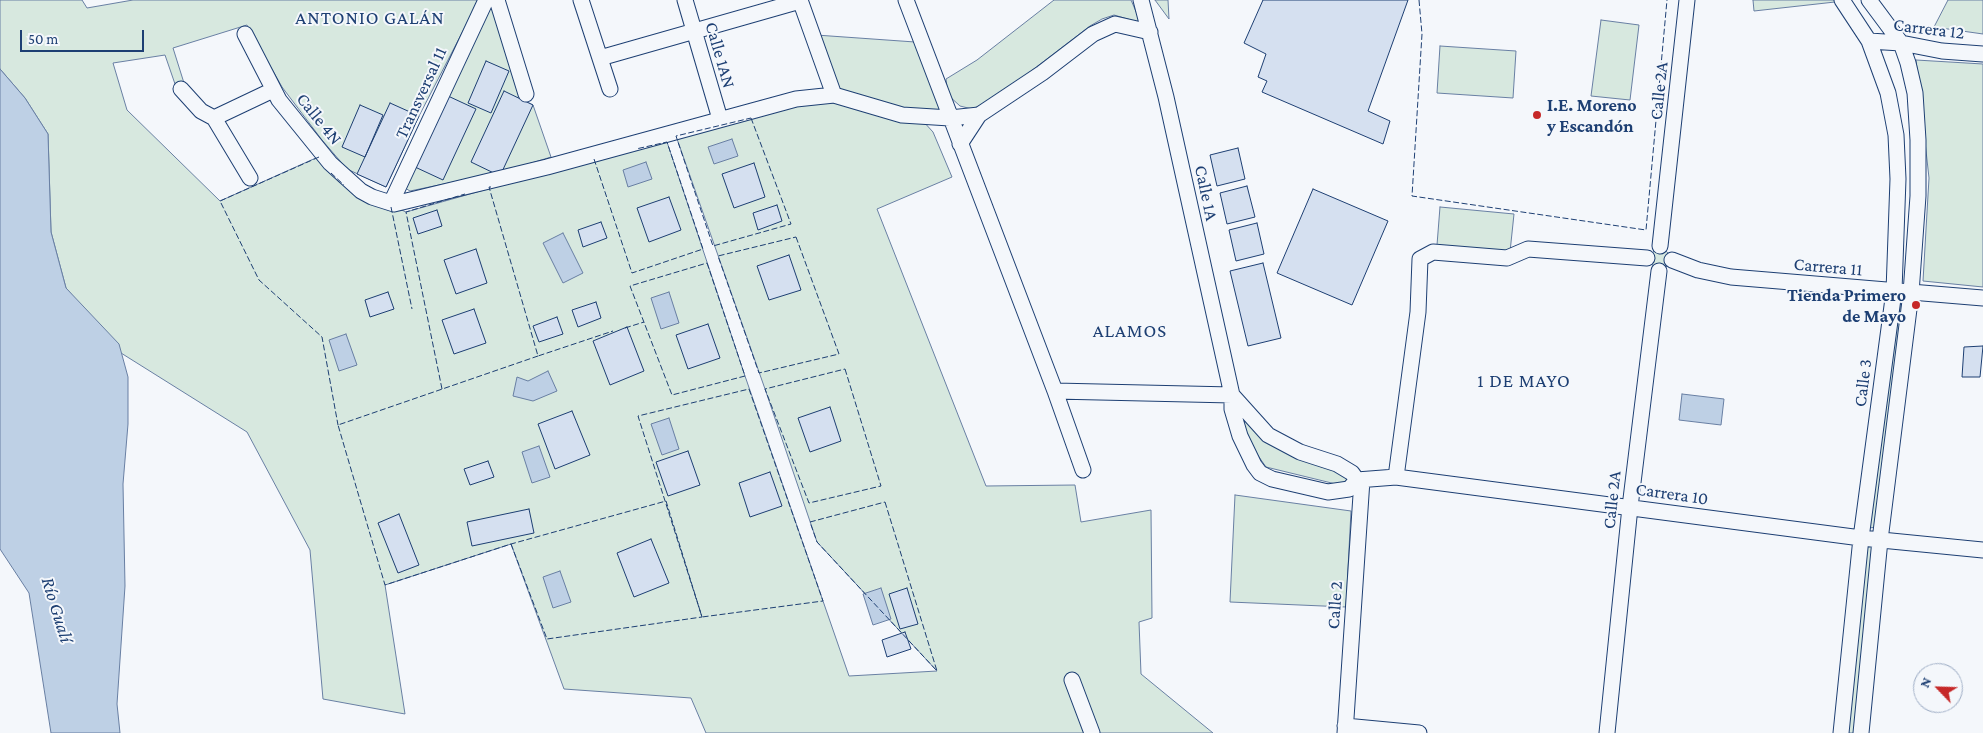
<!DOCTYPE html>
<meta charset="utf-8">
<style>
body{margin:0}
#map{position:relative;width:1983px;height:733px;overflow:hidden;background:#f4f7fb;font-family:"Crimson Pro",serif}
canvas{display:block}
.north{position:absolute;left:1913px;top:663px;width:50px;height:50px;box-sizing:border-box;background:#f4f7fb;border:1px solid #9eadc5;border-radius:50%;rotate:294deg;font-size:14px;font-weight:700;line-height:20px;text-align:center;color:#1d3f73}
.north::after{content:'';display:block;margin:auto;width:18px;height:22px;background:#c62828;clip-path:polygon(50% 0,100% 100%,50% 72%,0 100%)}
.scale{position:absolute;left:20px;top:30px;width:124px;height:22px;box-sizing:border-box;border:2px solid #1d3f73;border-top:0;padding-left:6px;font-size:15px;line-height:18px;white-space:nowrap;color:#1d3f73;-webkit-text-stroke:4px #f4f7fb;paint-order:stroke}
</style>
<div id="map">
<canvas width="1983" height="733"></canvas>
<div class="north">N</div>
<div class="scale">50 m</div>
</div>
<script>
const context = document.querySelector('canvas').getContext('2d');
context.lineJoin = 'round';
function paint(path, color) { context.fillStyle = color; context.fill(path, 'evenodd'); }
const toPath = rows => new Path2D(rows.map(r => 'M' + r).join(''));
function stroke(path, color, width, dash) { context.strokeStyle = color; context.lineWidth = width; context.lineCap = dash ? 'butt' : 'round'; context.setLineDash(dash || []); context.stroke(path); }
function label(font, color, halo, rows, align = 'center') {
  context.font = font + ' "Crimson Pro",serif'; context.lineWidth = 4; context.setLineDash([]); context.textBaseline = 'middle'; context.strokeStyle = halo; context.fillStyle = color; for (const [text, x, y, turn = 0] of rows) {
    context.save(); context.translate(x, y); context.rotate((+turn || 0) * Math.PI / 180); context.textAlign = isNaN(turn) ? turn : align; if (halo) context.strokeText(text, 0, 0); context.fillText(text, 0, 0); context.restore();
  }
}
const green = toPath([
 [0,0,82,0,87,8,133,0,479,0,419,116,386,187,347,169,322,140,282,87,247,25,173,48,184,83,175,84,165,55,113,63,127,110,220,201,318,157,336,179,364,200,391,205,406,212,594,159,667,142,745,376,849,676,937,671,817,542,765,389,676,136,808,103,836,103,922,120,933,132,952,177,877,209,986,486,1075,485,1081,522,1151,510,1152,618,1139,622,1141,674,1213,733,706,733,691,698,564,689,511,544,385,585,405,714,323,699,310,550,247,432,121,353,66,288,51,232,48,134,25,98,0,69,0,0],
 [1054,0,1131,0,1141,23,1114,15,1102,19,1090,26,1022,78,985,103,972,109,960,106,948,95,946,79,977,60,1054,0],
 [1155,0,1168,0,1169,19,1155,0],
 [1753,0,1834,0,1835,2,1754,11,1753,0],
 [1948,0,1983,0,1983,34,1934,27,1948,0],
 [491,2,521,99,533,105,551,157,502,172,410,191,405,188,491,2],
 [1601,20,1639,25,1630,100,1591,96,1601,20],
 [816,35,915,42,942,112,900,108,839,92,816,35],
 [1440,46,1516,51,1513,98,1437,93,1440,46],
 [1916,60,1983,64,1983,287,1923,281,1929,178,1916,60],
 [1440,207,1514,214,1510,252,1437,245,1440,207],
 '1650 259a10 10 0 1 1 20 0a10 10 0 1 1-20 0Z',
 [1896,304,1906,305,1878,527,1868,528,1896,304],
 [1240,410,1350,474,1348,487,1266,467,1245,437,1240,410],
 [1235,495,1351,511,1346,607,1230,602,1235,495],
 [1865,546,1876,547,1857,733,1846,733,1865,546]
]);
paint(green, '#d7e8df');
stroke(green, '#687fa3', 1);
const water = toPath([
 [0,69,25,98,48,134,51,232,66,288,119,344,128,377,128,424,123,484,125,586,117,704,120,733,51,733,29,593,0,549,0,69],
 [732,139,738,156,714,164,708,147,732,139],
 [646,162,652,179,628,187,623,170,646,162],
 [563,233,583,273,563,283,543,243,563,233],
 [669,292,679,323,661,329,651,298,669,292],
 [346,334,357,365,339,371,329,340,346,334],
 [548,371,557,391,533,401,513,396,517,377,528,381,548,371],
 [1682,394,1724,399,1721,425,1679,420,1682,394],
 [669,418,679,449,662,455,651,424,669,418],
 [539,446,550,477,532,483,522,452,539,446],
 [560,571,571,602,553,608,543,577,560,571],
 [881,588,891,619,873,625,863,594,881,588]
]);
paint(water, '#bed0e5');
stroke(water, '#687fa3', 1);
const building = toPath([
 [1263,0,1408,0,1368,111,1390,121,1383,144,1262,92,1267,81,1258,77,1266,54,1244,43,1263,0],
 [486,61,509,71,491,113,468,103,486,61],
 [504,91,533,105,500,176,471,162,504,91],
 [448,96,476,109,443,180,415,167,448,96],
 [390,103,419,116,386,187,357,174,390,103],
 [360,105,383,115,365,157,342,147,360,105],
 [1238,148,1245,179,1217,186,1210,155,1238,148],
 [754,163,765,197,734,208,722,174,754,163],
 [1247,186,1255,217,1227,224,1220,193,1247,186],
 [1313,189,1388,221,1352,305,1277,273,1313,189],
 [669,197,681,230,649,242,637,208,669,197],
 [777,205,782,221,758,230,753,213,777,205],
 [437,210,442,226,418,234,413,218,437,210],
 [601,222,607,238,583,247,578,230,601,222],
 [1257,223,1264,254,1236,261,1229,230,1257,223],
 [476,249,487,283,456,294,444,260,476,249],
 [789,255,801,290,769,300,757,266,789,255],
 [1263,263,1281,338,1248,346,1230,271,1263,263],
 [388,292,394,309,370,317,365,300,388,292],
 [596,302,601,318,578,327,572,310,596,302],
 [474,309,486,343,454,354,442,320,474,309],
 [557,317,563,334,539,342,533,326,557,317],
 [708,324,720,358,688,369,676,335,708,324],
 [627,327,644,371,610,385,593,341,627,327],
 [1983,346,1980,377,1962,377,1964,347,1983,346],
 [830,407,841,441,810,452,798,418,830,407],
 [572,411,590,455,555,469,538,424,572,411],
 [688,451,700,485,668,496,656,462,688,451],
 [488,461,494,477,470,485,464,469,488,461],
 [770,472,782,506,750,517,739,483,770,472],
 [529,509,534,533,472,546,467,522,529,509],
 [399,514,419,565,398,573,378,523,399,514],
 [651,539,669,583,634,597,617,553,651,539],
 [907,588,918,624,900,629,889,594,907,588],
 [905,632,911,649,887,657,882,640,905,632]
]);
paint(building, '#d5e0f0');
stroke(building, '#1d3f73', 1);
const street = toPath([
 [497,0,526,94],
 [581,0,610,89],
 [685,0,720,119],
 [800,0,834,95],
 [906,0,1055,391,1083,470],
 [1141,0,1166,97,1232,395,1232,409,1240,436,1254,465,1260,473,1272,479,1328,492,1349,489,1357,480,1396,477,1861,538,1983,550],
 [245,34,279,100,330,163,361,191,372,197,394,204,547,167,796,99,834,95,902,115,950,118,979,115],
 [1869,41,1901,43,1942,51,1983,54],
 [600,58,800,1],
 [181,89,201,111,214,118,273,90],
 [214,118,250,178],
 [960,144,979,115,1042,73,1093,34,1115,24,1150,32],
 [391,203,486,0],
 [1660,246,1687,0],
 [1672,260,1698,270,1731,277,1983,298],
 [1055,391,1232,395],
 [1232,395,1268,435,1300,452,1337,464,1352,473,1357,480],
 [1396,477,1418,312,1420,259,1433,252,1507,258,1528,249,1647,258],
 [1072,680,1092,733],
 [1345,726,1419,733],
 [1345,733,1362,480],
 [1607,733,1630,507,1659,271],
 [1841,733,1861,538,1894,291,1898,179,1896,135,1888,93,1869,41,1842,0],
 [1861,733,1880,540,1911,293,1918,196,1918,140,1915,93,1908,63,1901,43,1869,0]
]);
stroke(street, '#1d3f73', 17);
stroke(street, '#f4f7fb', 15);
stroke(toPath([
 [1419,0,1422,34,1412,196,1646,230,1667,0],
 [751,118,791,224,713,246,676,136,751,118],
 [319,157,220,201,259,280,322,337,338,425],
 [594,159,632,273,703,249,667,142,636,149],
 [331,173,344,185],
 [491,187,489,187,538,356,613,331],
 [391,207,412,309],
 [796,237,839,354,759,373,718,256,796,237],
 [707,263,745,376,672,395,630,286,707,263],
 [625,328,644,322],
 [845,369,881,486,809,503,765,389,845,369],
 [442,389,406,212,465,194],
 [749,389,823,601,702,617,638,416,749,389],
 [885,502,937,671,817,542,810,522,885,502],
 [511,544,547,639,702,617,666,501,511,544,385,585,338,425,538,356]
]), '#1d3f73', 1, [6, 2.5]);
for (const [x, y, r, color] of [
 [1537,115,5,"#c62828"],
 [1916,305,5,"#c62828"]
]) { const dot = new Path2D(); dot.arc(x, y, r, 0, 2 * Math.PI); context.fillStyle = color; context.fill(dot); stroke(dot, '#f4f7fb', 2); }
label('18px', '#1d3f73', '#f4f7fb', [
 ["Carrera 12",1929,29,7],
 ["Calle 1AN",720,55,74],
 ["Calle 2A",1659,91,-84],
 ["Transversal 11",421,93,-65],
 ["Calle 4N",319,119,51],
 ["Calle 1A",1206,193,78],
 ["Carrera 11",1828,267,5],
 ["Calle 3",1863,383,-83],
 ["Carrera 10",1672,494,8],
 ["Calle 2A",1612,500,-84],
 ["Calle 2",1335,605,-86]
]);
label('bold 18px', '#1d3f73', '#f4f7fb', [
 ["I.E. Moreno",1547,105],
 ["y Escandón",1547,126],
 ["Tienda Primero",1906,295,"right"],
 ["de Mayo",1906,316,"right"]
], 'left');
context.letterSpacing = '1px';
label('19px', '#1d3f73', '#f4f7fb', [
 ["ANTONIO GALÁN",370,18],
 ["ALAMOS",1130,331],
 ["1 DE MAYO",1524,381]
]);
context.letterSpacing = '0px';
label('italic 19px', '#1d3f73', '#f4f7fb', [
 ["Río Gualí",57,610,73]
]);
</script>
